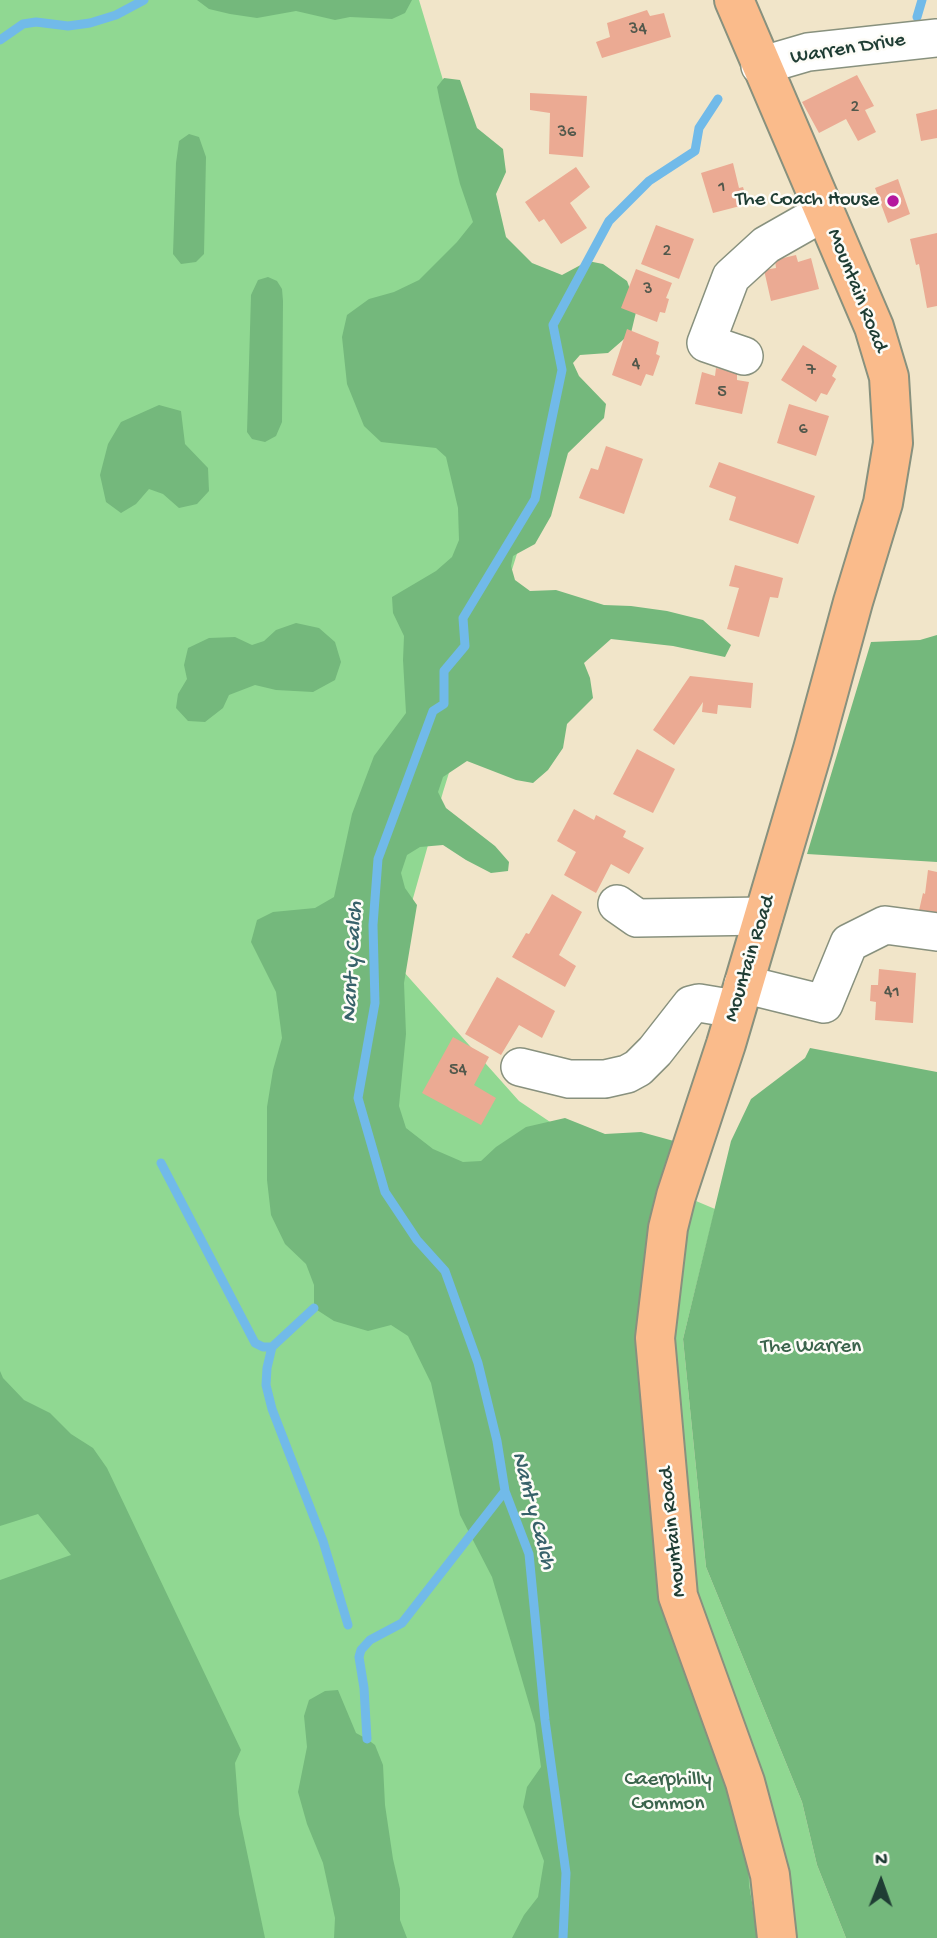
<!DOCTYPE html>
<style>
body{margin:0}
#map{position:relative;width:937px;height:1938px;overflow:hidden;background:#f1e5c9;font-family:"Gochi Hand",sans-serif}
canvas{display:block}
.north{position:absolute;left:846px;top:1847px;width:70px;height:70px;-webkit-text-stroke:5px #fdfcf7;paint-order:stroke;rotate:1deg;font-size:19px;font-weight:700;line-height:28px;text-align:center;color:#1f3d34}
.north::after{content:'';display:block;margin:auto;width:24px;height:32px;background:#1f3d34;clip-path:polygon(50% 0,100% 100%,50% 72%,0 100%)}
</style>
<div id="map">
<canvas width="937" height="1938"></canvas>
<div class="north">N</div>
</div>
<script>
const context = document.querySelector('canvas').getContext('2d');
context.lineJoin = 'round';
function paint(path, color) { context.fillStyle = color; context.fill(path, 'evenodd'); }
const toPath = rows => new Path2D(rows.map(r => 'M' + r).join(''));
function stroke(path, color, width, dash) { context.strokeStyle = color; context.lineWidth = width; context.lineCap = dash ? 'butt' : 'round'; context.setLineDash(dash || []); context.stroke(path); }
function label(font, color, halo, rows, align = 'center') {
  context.font = font + ' "Gochi Hand",sans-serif'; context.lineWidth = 5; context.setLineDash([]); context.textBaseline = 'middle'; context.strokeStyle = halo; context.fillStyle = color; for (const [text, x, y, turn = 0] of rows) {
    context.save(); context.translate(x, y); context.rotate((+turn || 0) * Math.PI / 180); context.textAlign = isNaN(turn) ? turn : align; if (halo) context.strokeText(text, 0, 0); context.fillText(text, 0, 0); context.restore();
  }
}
paint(toPath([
 [0,0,419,0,467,160,529,515,443,792,395,962,519,1101,620,1169,715,1209,683,1339,706,1567,802,1802,817,1865,846,1938,758,1938,749,1885,691,1938,0,1938]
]), '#90d892');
paint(toPath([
 [197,0,412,0,405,13,392,19,350,17,335,20,296,11,257,18,230,14,209,9],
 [444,78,460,80,477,128,503,149,506,172,496,194,506,237,532,263,562,275,588,261,603,264,627,281,637,308,631,333,608,353,580,355,573,363,579,376,606,404,604,418,568,453,551,516,535,544,513,556,511,566,515,580,530,591,556,590,604,605,631,606,667,611,703,620,731,645,725,657,673,646,611,639,584,663,590,678,593,698,567,724,563,748,548,770,533,783,516,780,467,761,443,777,438,792,446,808,495,846,509,862,508,871,491,873,466,860,443,845,420,847,407,855,401,873,405,888,417,905,404,983,406,1034,399,1106,406,1128,433,1149,463,1162,481,1161,496,1147,526,1127,565,1118,605,1134,641,1132,692,1146,668,1228,678,1595,745,1782,749,1884,758,1938,512,1938,524,1915,538,1897,544,1861,523,1807,527,1787,541,1767,535,1724,492,1577,460,1515,431,1383,408,1336,391,1325,368,1331,334,1321,314,1308,314,1285,306,1264,285,1244,271,1215,267,1180,267,1107,273,1070,282,1038,276,992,251,942,257,920,273,912,315,908,334,897,352,814,374,756,406,713,403,660,404,636,393,613,392,597,436,571,452,557,459,540,458,508,446,457,436,448,381,442,364,426,347,384,342,337,347,315,369,299,394,292,419,280,457,242,473,222,460,184,440,102,437,87],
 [189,134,199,137,206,157,204,254,196,262,181,264,173,254,176,163,179,141],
 [268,277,277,281,282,289,283,301,282,422,276,436,265,442,252,439,247,432,251,295,258,280],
 [159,405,181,411,185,444,208,468,209,491,197,504,179,508,163,494,149,489,136,504,121,513,106,502,100,475,108,444,121,422],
 [296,623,319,628,335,642,341,662,335,680,313,692,276,690,255,685,229,695,223,708,205,722,188,721,176,708,178,694,187,679,184,665,188,648,209,638,235,637,252,645,264,641,276,630],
 [937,635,937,862,807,854,871,642,920,640],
 [810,1048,937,1072,937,1938,846,1938,817,1865,802,1802,706,1567,683,1339,731,1141,751,1099,805,1058],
 [0,1371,3,1378,24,1400,50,1413,71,1434,93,1448,107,1468,241,1750,235,1763,239,1814,265,1938,0,1938,0,1580,71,1555,38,1514,0,1526],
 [338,1690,356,1733,367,1739,375,1745,383,1765,385,1805,393,1859,400,1889,400,1920,407,1938,334,1938,335,1918,323,1863,307,1824,298,1792,307,1747,304,1716,309,1700,325,1691]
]), '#74b87c');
stroke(toPath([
 [917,17,922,0],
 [0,40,23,24,36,22,68,26,90,23,116,15,144,0],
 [161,1163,255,1343,263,1347,272,1347,314,1308],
 [272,1347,267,1368,266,1385,272,1409,323,1541,348,1625],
 [367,1739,364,1688,359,1657,361,1650,370,1640,402,1623,505,1491],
 [563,1938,566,1873,545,1720,529,1554,505,1491,497,1441,478,1363,445,1271,417,1240,385,1192,358,1098,375,1003,373,925,378,859,433,711,444,704,444,671,465,646,463,618,535,499,562,370,553,325,609,221,649,181,695,151,699,128,718,99]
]), '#71bae9', 9);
paint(toPath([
 [647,10,650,16,664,13,671,37,602,58,596,42,610,37,607,23],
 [857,75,874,106,865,110,876,132,858,141,846,119,819,133,802,102],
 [530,93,587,96,583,157,549,154,550,113,530,110],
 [937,109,937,138,921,141,916,114],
 [733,163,739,188,743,187,748,204,713,213,701,173],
 [576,167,590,187,570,203,587,228,561,244,544,219,539,222,525,202],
 [898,179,910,214,888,223,875,188],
 [656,225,694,239,679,279,641,264],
 [937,233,937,306,927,308,919,264,916,265,910,239],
 [796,255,798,262,811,258,819,289,771,301,764,270,776,268,775,260],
 [636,269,672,283,666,298,669,299,665,313,660,312,657,322,621,308],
 [627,329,659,342,656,354,660,356,653,376,646,374,641,386,612,375],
 [803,345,837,366,832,376,836,379,827,395,821,393,816,402,781,380],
 [716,368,737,373,737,380,749,382,742,414,695,404,702,372,715,376],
 [789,404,829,416,816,456,777,443],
 [606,446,643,459,624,514,579,498,591,468,598,470],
 [719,462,815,496,798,544,729,520,736,497,709,487],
 [735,565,783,578,778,598,770,597,759,637,727,629,739,588,729,586],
 [690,676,753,683,751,708,718,705,717,714,702,712,703,702,674,745,653,730],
 [637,749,675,769,653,813,613,794],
 [574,809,594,820,596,815,626,831,623,837,644,848,629,874,611,864,596,893,564,875,576,852,557,841],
 [928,870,937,872,937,918,918,915,923,893,925,894],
 [552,894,582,912,559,955,576,966,565,987,512,957,526,933,529,934],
 [879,969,916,973,913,1023,875,1020,876,1002,870,1001,871,985,878,985],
 [497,977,555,1011,542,1038,519,1025,501,1055,465,1034],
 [453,1037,489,1057,474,1085,496,1098,481,1125,422,1093]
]), '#ebaa93');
const minor = toPath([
 [760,66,808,52,937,38],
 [744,356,706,343,731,277,766,245,824,212],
 [617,904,637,918,764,916],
 [743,984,824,1004,849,943,885,925,937,932],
 [520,1067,569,1079,605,1079,627,1074,638,1068,655,1051,691,1005,699,1003,735,1009]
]);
const major = toPath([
 [734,0,874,327,889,377,893,443,883,503,853,602,813,749,726,1044,676,1196,668,1228,655,1338,678,1596,745,1782,770,1875,777,1938]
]);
stroke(minor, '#88917e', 40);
stroke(major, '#88917e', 42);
stroke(minor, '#fff', 37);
stroke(major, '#fabb8b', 38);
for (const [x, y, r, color] of [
 [893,201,7,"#b5179e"]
]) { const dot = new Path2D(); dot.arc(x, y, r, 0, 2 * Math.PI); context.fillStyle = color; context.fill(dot); stroke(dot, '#fdfcf7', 2.5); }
label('18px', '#52584c', null, [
 ["34",638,30],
 ["2",855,108],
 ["36",567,133],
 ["1",722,188],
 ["2",667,252],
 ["3",648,290],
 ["4",636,365],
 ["7",811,371],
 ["5",722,393],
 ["6",803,430],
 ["41",892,993],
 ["54",458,1071]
]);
label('21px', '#1f3d34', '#fdfcf7', [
 ["Warren Drive",848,50,-9],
 ["Mountain Road",856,291,68],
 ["Mountain Road",751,959,-73],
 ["Mountain Road",674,1532,-96]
]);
label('21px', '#1f3d34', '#fdfcf7', [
 ["The Coach House",879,201]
], 'right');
label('21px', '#3b644c', '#fdfcf7', [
 ["The Warren",811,1348],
 ["Caerphilly",668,1781],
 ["Common",668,1805]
]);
label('italic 23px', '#38626a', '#fdfcf7', [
 ["Nant y Calch",354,962,-87],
 ["Nant y Calch",532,1511,75]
]);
</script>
